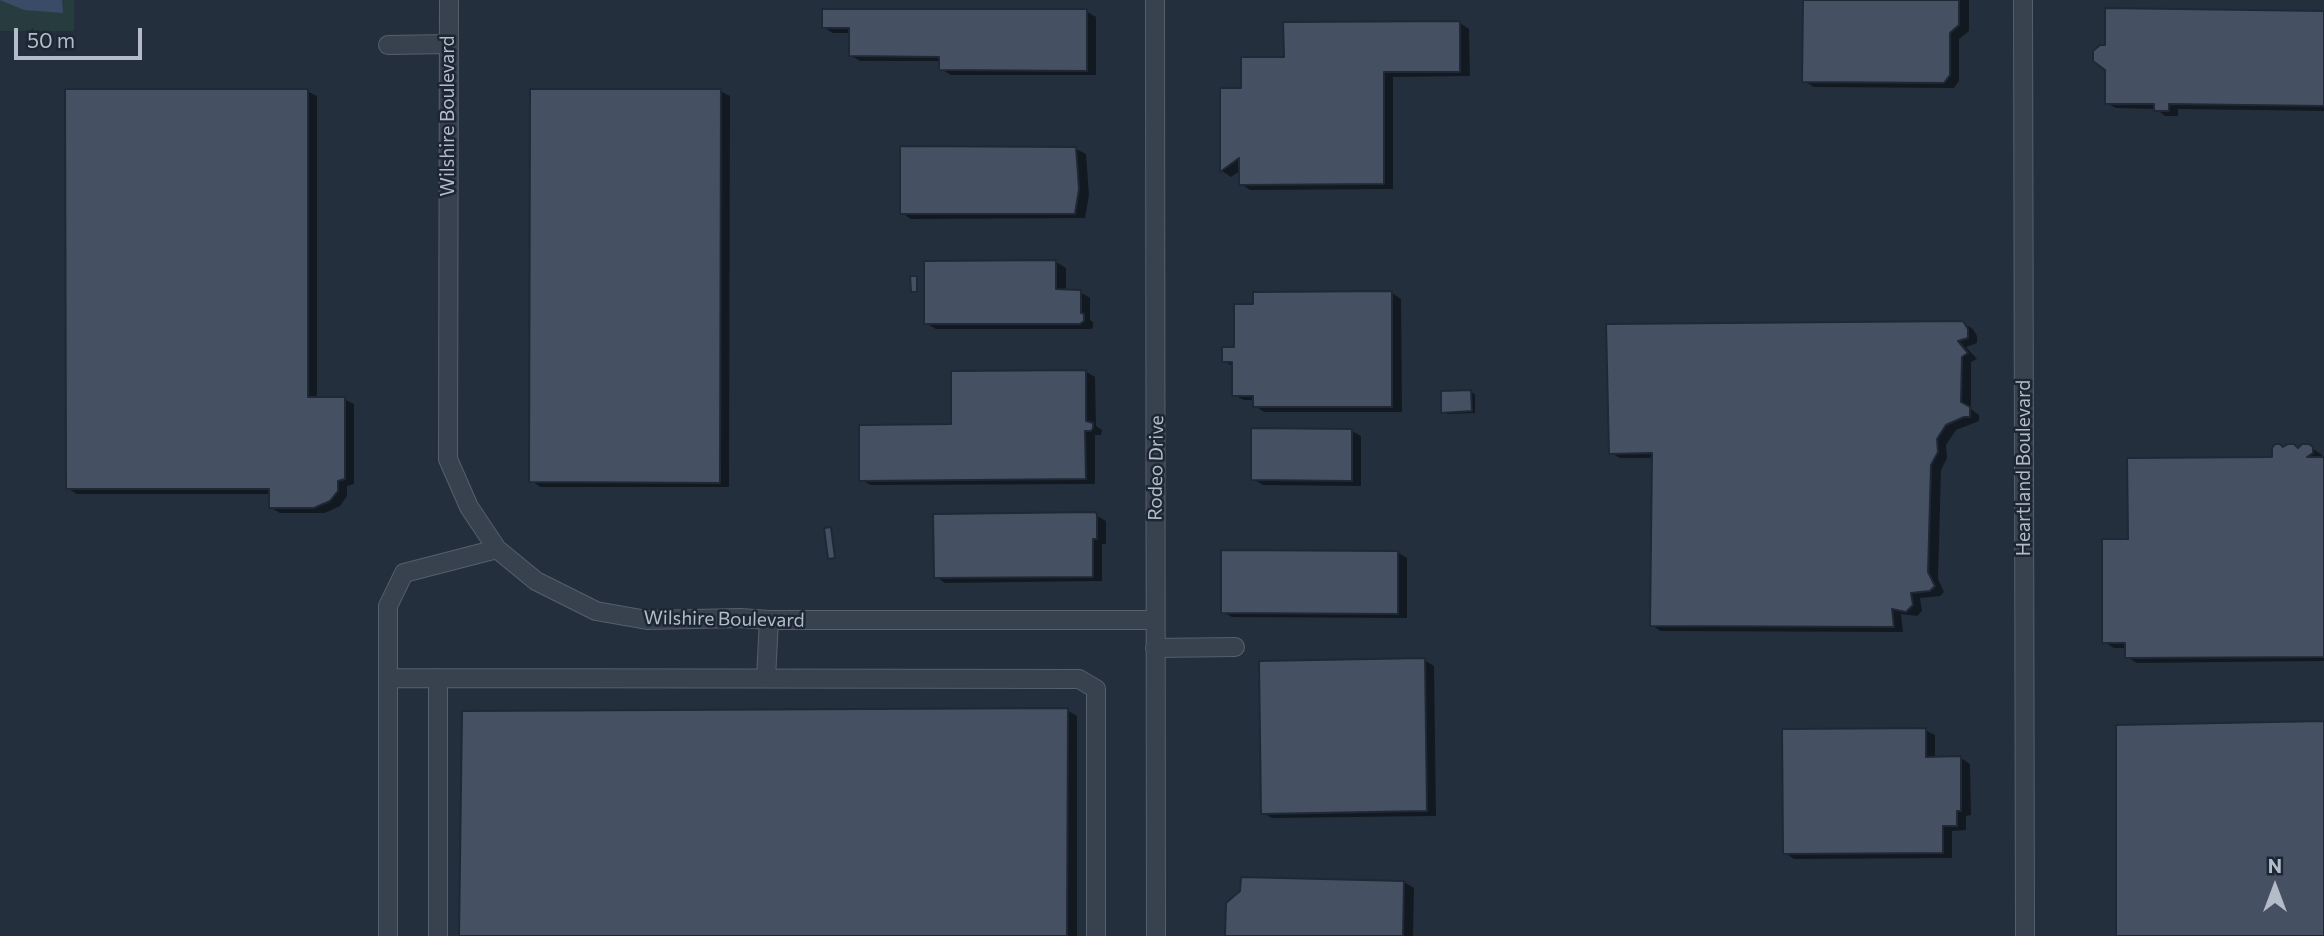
<!DOCTYPE html>
<style>
body{margin:0}
#map{position:relative;width:2324px;height:936px;overflow:hidden;background:#242f3e;font-family:Commissioner,sans-serif}
canvas{display:block}
.north{position:absolute;left:2240px;top:852px;width:70px;height:70px;-webkit-text-stroke:5px #1d2633;paint-order:stroke;rotate:0deg;font-size:19px;font-weight:700;line-height:28px;text-align:center;color:#b4bcc9}
.north::after{content:'';display:block;margin:auto;width:24px;height:32px;background:#b4bcc9;clip-path:polygon(50% 0,100% 100%,50% 72%,0 100%)}
.scale{position:absolute;left:14px;top:28px;width:128px;height:32px;box-sizing:border-box;border:4px solid #b4bcc9;border-top:0;padding-left:9px;font-size:21px;line-height:24px;white-space:nowrap;color:#b4bcc9;-webkit-text-stroke:5px #1d2633;paint-order:stroke}
</style>
<div id="map">
<canvas width="2324" height="936"></canvas>
<div class="north">N</div>
<div class="scale">50 m</div>
</div>
<script>
const context = document.querySelector('canvas').getContext('2d');
context.lineJoin = 'round';
function paint(path, color) { context.fillStyle = color; context.fill(path, 'evenodd'); }
const toPath = rows => new Path2D(rows.map(r => 'M' + r).join(''));
function stroke(path, color, width, dash) { context.strokeStyle = color; context.lineWidth = width; context.lineCap = dash ? 'butt' : 'round'; context.setLineDash(dash || []); context.stroke(path); }
function label(font, color, halo, rows, align = 'center') {
  context.font = font + ' Commissioner,sans-serif'; context.lineWidth = 5; context.setLineDash([]); context.textBaseline = 'middle'; context.strokeStyle = halo; context.fillStyle = color; for (const [text, x, y, turn = 0] of rows) {
    context.save(); context.translate(x, y); context.rotate((+turn || 0) * Math.PI / 180); context.textAlign = isNaN(turn) ? turn : align; if (halo) context.strokeText(text, 0, 0); context.fillText(text, 0, 0); context.restore();
  }
}
paint(toPath([
 [0,0,74,0,74,31,0,31]
]), '#263c3f');
paint(toPath([
 [0,0,62,0,63,13,24,10]
]), '#394c67');
paint(toPath([
 [1804,0,1969,0,1969,31,1959,39,1959,81,1954,88,1814,87,1804,81],
 [1086,11,1096,17,1096,75,951,75,941,69,941,61,860,61,850,55,850,33,833,33,823,27],
 [2324,13,2324,111,2178,109,2178,116,2165,116,2156,109,2116,108,2106,103],
 [1460,23,1469,29,1470,76,1393,77,1393,189,1250,190,1241,184,1241,170,1231,177,1222,171,1222,89,1243,89,1285,58],
 [307,91,317,96,317,399,344,399,354,404,354,484,347,486,347,496,340,506,325,513,280,513,270,507,270,494,77,494,67,488],
 [720,91,730,96,729,487,541,487,531,481],
 [1076,149,1086,154,1089,195,1085,218,911,219,902,213],
 [1056,262,1066,268,1066,291,1080,292,1090,298,1090,320,1093,322,1093,327,1091,329,936,329,926,323],
 [1392,293,1401,299,1402,412,1264,412,1255,406,1255,400,1244,400,1234,395,1234,367,1224,361,1235,349],
 [1963,323,1973,329,1977,336,1977,343,1966,347,1977,359,1971,362,1971,409,1979,415,1979,421,1956,430,1946,445,1947,458,1941,470,1938,579,1944,592,1940,596,1920,598,1922,611,1917,616,1901,614,1903,632,1661,631,1651,625,1654,458,1620,458,1611,453],
 [1085,371,1095,377,1096,426,1102,430,1101,435,1095,435,1095,484,871,485,861,480,953,425],
 [1470,392,1475,394,1475,413,1448,414,1443,412],
 [1352,431,1361,436,1361,486,1263,485,1253,479],
 [2309,446,2322,455,2322,459,2324,459,2324,661,2137,663,2127,657,2127,648,2114,648,2104,642,2130,541,2274,459,2285,448,2299,449],
 [1094,514,1106,521,1106,544,1102,544,1102,581,945,583,936,577],
 [1397,552,1407,558,1407,618,1232,617,1223,612],
 [1424,660,1434,666,1436,816,1272,818,1263,813],
 [1067,710,1077,716,1077,936,460,936],
 [1925,730,1935,735,1935,758,1961,758,1970,764,1971,815,1966,816,1966,830,1952,831,1952,858,1794,859,1785,853],
 [1242,879,1404,882,1414,888,1413,936,1227,936,1242,892]
]), '#0007');
const building = toPath([
 [1803,0,1959,0,1959,25,1950,33,1950,75,1944,83,1802,82,1803,0],
 [2105,8,2324,11,2324,106,2169,104,2169,111,2154,111,2154,104,2105,104,2105,70,2093,61,2093,51,2100,45,2105,45,2105,8],
 [822,9,1087,9,1087,71,939,70,939,57,849,56,849,28,822,28,822,9],
 [1460,21,1460,72,1384,72,1384,184,1239,185,1239,158,1220,172,1220,88,1241,88,1241,57,1284,57,1283,22,1460,21],
 [65,89,308,89,308,397,345,397,345,479,338,481,338,491,330,501,314,508,269,508,269,489,66,489,65,89],
 [530,89,721,89,720,483,529,482,530,89],
 [900,146,1076,147,1079,189,1075,214,900,214,900,146],
 [1056,260,1056,289,1081,290,1081,313,1084,314,1084,321,1080,324,924,324,924,261,1056,260],
 [910,276,917,276,917,292,911,292,910,276],
 [1392,291,1392,407,1253,407,1253,396,1232,396,1232,362,1222,362,1222,347,1234,347,1234,304,1253,304,1253,292,1392,291],
 [1963,321,1968,329,1968,338,1958,341,1968,353,1962,357,1961,402,1970,407,1970,417,1964,417,1946,425,1937,439,1938,452,1931,465,1928,572,1935,586,1930,591,1911,593,1913,605,1906,612,1892,609,1894,627,1650,626,1652,453,1609,454,1606,324,1963,321],
 [1086,370,1086,421,1093,423,1093,428,1091,431,1085,431,1086,479,859,481,859,425,951,424,951,371,1086,370],
 [1471,390,1472,411,1441,413,1441,391,1471,390],
 [1251,428,1352,429,1352,481,1251,480,1251,428],
 [2275,444,2280,444,2283,447,2288,444,2294,444,2298,448,2302,444,2309,444,2313,447,2313,453,2307,457,2324,457,2324,657,2125,658,2125,643,2102,643,2102,539,2128,539,2127,458,2272,457,2272,448,2275,444],
 [1095,512,1097,514,1097,539,1093,539,1093,577,934,578,933,514,1095,512],
 [831,527,835,558,828,559,824,528,831,527],
 [1221,550,1398,551,1398,614,1221,613,1221,550],
 [1425,658,1427,811,1261,814,1259,661,1425,658],
 [1068,708,1067,936,459,936,462,711,1068,708],
 [2324,721,2324,936,2116,936,2116,725,2324,721],
 [1926,728,1926,757,1961,756,1961,811,1957,811,1957,826,1943,826,1943,853,1783,854,1782,729,1926,728],
 [1241,877,1404,881,1403,936,1225,936,1226,903,1240,891,1241,877]
]);
paint(building, '#455162');
stroke(building, '#1f2835', 2);
const minor = toPath([
 [449,0,448,459,469,507,497,549,536,581,596,611,647,620,740,618,769,620,1155,620],
 [1155,0,1156,936],
 [2023,0,2025,936],
 [388,45,448,44],
 [1155,648,1235,647],
 [388,678,1079,679,1096,689,1096,936],
 [438,678,438,936],
 [766,678,769,620],
 [388,936,388,606,404,573,497,549]
]);
stroke(minor, '#565f6c', 20);
stroke(minor, '#38414e', 18);
label('19px', '#b4bcc9', '#1d2633', [
 ["Wilshire Boulevard",448,116,-90],
 ["Rodeo Drive",1156,468,-89],
 ["Heartland Boulevard",2024,468,-90],
 ["Wilshire Boulevard",724,619,1]
]);
</script>
